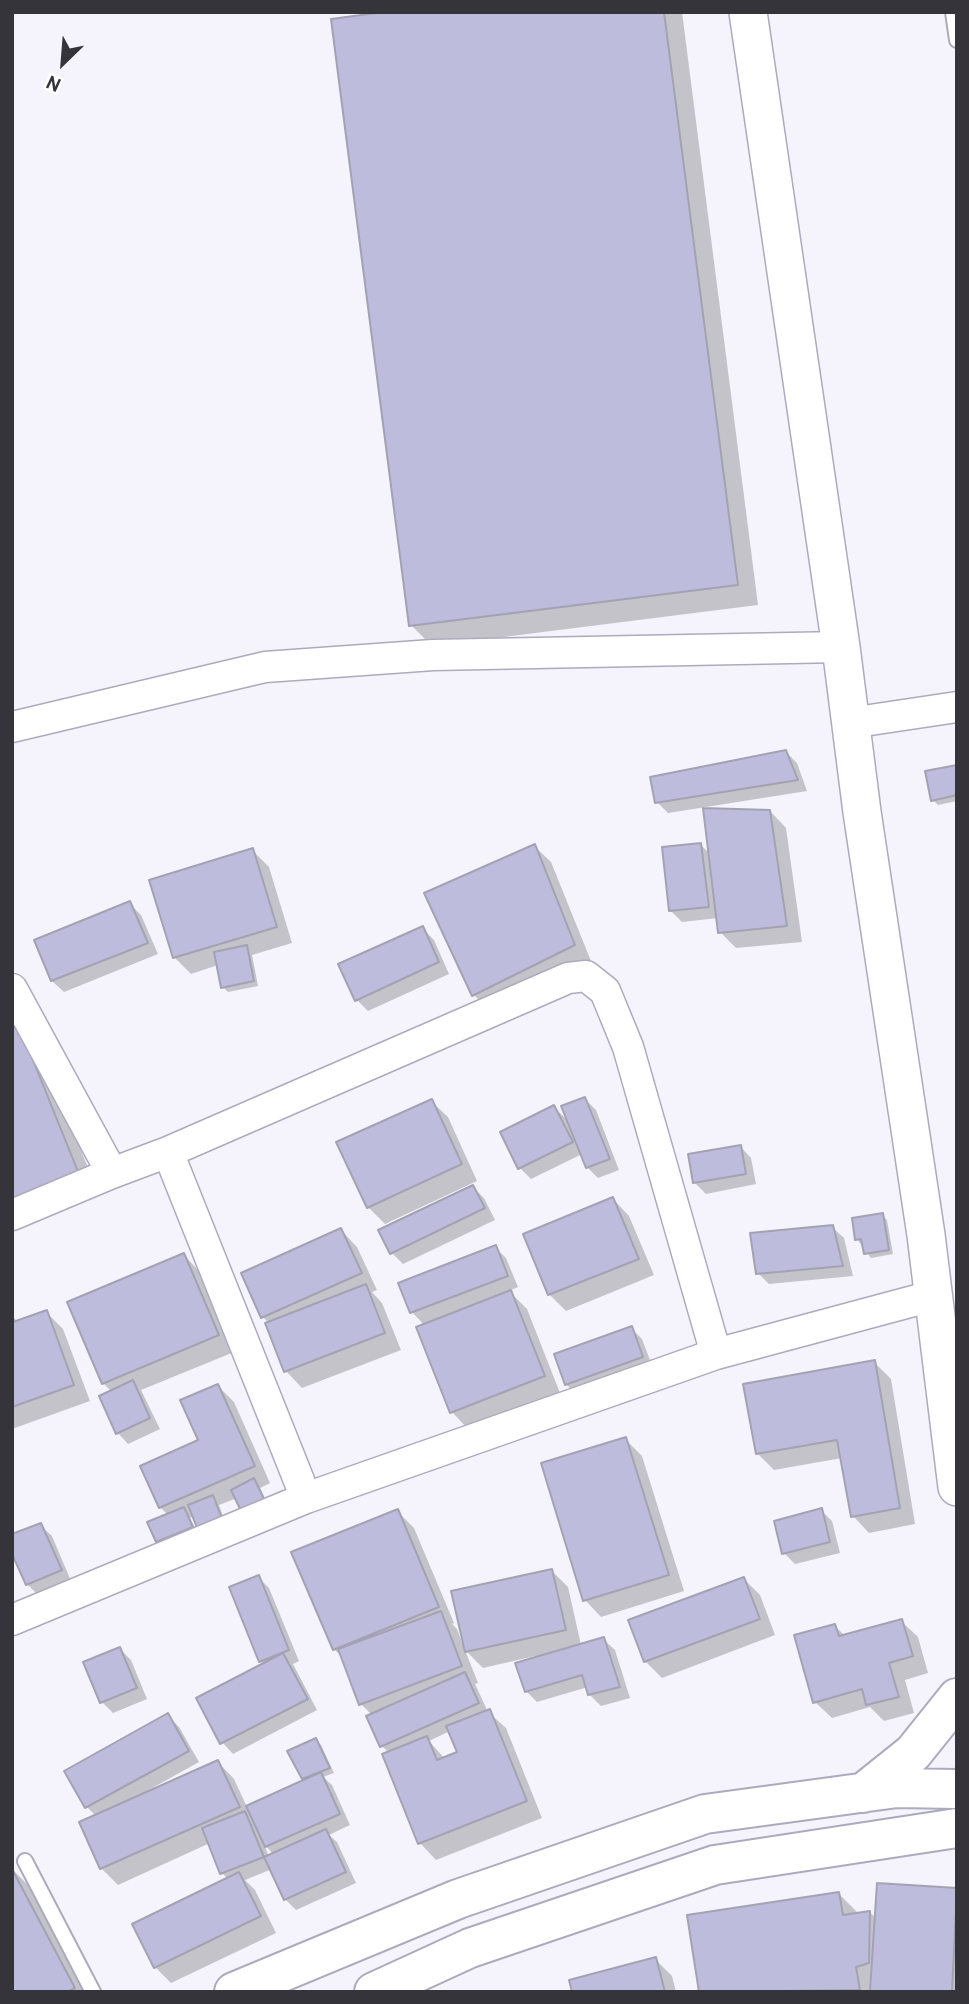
<!DOCTYPE html>
<style>
body{margin:0}
#map{position:relative;width:969px;height:2004px;overflow:hidden;background:#f5f4fc;font-family:Overpass,sans-serif}
canvas{display:block}
.frame{position:absolute;inset:0;border:14px solid #35343b;pointer-events:none}
.north{position:absolute;left:28px;top:28px;width:70px;height:70px;-webkit-text-stroke:5px #fff;paint-order:stroke;rotate:205deg;font-size:19px;font-weight:700;line-height:28px;text-align:center;color:#35343b}
.north::after{content:'';display:block;margin:auto;width:24px;height:32px;background:#35343b;clip-path:polygon(50% 0,100% 100%,50% 72%,0 100%)}
</style>
<div id="map">
<canvas width="969" height="2004"></canvas>
<div class="frame"></div>
<div class="north">N</div>
</div>
<script>
const context = document.querySelector('canvas').getContext('2d');
context.lineJoin = 'round';
function paint(path, color) { context.fillStyle = color; context.fill(path, 'evenodd'); }
const toPath = rows => new Path2D(rows.map(r => 'M' + r).join(''));
function stroke(path, color, width, dash) { context.strokeStyle = color; context.lineWidth = width; context.lineCap = dash ? 'butt' : 'round'; context.setLineDash(dash || []); context.stroke(path); }
paint(toPath([
 [398,12,682,12,758,605,432,646,411,625],
 [786,752,797,763,807,791,668,813,657,802],
 [957,766,957,801,938,805,933,800],
 [770,811,786,828,802,942,736,948,720,932,718,918,682,922,671,911,701,845,711,855],
 [534,846,551,862,591,961,490,1011,474,995],
 [252,850,269,867,292,943,252,955,258,986,228,992,223,987,218,965,191,974,174,957],
 [130,904,141,915,158,954,64,992,52,981,37,941],
 [422,928,434,940,449,974,368,1011,357,1000],
 [12,985,16,989,99,1195,12,1230],
 [585,1099,596,1110,619,1170,598,1178,587,1167,582,1154,531,1179,520,1168,554,1107,571,1124],
 [431,1101,448,1117,477,1181,385,1224,368,1207],
 [740,1146,751,1158,756,1184,706,1194,695,1183],
 [473,1187,484,1198,495,1220,403,1264,392,1253],
 [613,1199,629,1216,654,1275,566,1311,549,1294],
 [882,1215,887,1220,893,1254,871,1258,857,1239],
 [832,1227,844,1238,853,1276,769,1284,758,1273],
 [341,1230,357,1247,377,1290,372,1292,382,1303,401,1350,302,1388,286,1371,269,1323,263,1317,243,1274],
 [495,1247,506,1258,518,1287,509,1291,527,1309,560,1393,468,1429,452,1412,425,1326,412,1312,401,1284],
 [184,1255,200,1272,234,1352,141,1390,160,1429,128,1444,117,1432,112,1392,103,1383],
 [46,1312,63,1329,90,1401,12,1429,12,1316,18,1322],
 [631,1328,642,1339,653,1368,577,1395,566,1384],
 [874,1362,891,1379,915,1524,869,1533,853,1516,842,1458,774,1470,757,1453],
 [218,1386,234,1402,270,1483,260,1488,269,1507,237,1498,219,1505,228,1529,194,1516,190,1518,197,1532,162,1546,157,1541,168,1515,160,1507,201,1441],
 [625,1439,642,1456,684,1591,601,1617,585,1600],
 [821,1510,832,1521,840,1553,795,1564,784,1553],
 [397,1511,414,1528,454,1623,452,1624,457,1629,462,1642,552,1571,568,1587,581,1645,603,1639,615,1650,630,1698,601,1706,590,1695,588,1687,537,1702,526,1691,535,1656,483,1668,465,1650,478,1683,475,1684,488,1712,506,1728,542,1818,436,1860,420,1843,389,1753,382,1746,372,1715,361,1704,344,1659,334,1649],
 [450,1731,459,1753,445,1759,429,1741],
 [40,1525,52,1536,71,1581,38,1595,27,1584],
 [258,1577,269,1588,299,1661,293,1664,317,1710,233,1754,222,1742,264,1664,260,1661],
 [744,1579,760,1595,775,1635,662,1678,645,1661],
 [901,1621,918,1637,928,1673,905,1680,914,1713,884,1721,870,1707,832,1718,815,1702,835,1626,845,1636],
 [120,1649,131,1660,147,1699,113,1713,102,1702],
 [168,1716,179,1727,199,1762,147,1791,148,1793,218,1762,234,1779,247,1807,306,1781,303,1778,315,1740,321,1745,334,1773,323,1777,332,1785,350,1825,329,1835,337,1842,356,1883,296,1910,285,1899,272,1869,245,1880,255,1890,276,1933,171,1983,155,1967,228,1879,222,1873,210,1843,118,1885,101,1868,96,1816,87,1807],
 [264,1844,274,1855,269,1857],
 [12,1869,31,1888,85,1992,12,1992],
 [957,1890,957,1992,701,1992,839,1894,859,1914,870,1912,876,1919],
 [655,1959,672,1976,676,1992,574,1992]
]), '#0003');
const building = toPath([
 [384,12,664,12,738,585,409,626,331,19,384,12],
 [786,750,798,780,655,803,650,777,786,750],
 [957,765,957,795,931,801,925,771,957,765],
 [703,808,770,810,787,926,718,933,703,808],
 [701,843,709,907,669,911,662,847,701,843],
 [535,844,575,945,472,996,424,893,535,844],
 [253,848,277,927,173,958,149,880,253,848],
 [130,901,148,943,51,981,34,940,130,901],
 [423,926,439,962,355,1001,338,964,423,926],
 [247,945,254,981,221,988,214,952,247,945],
 [12,1008,79,1174,12,1201,12,1008],
 [585,1097,610,1159,586,1168,561,1106,585,1097],
 [432,1099,462,1164,367,1208,336,1142,432,1099],
 [554,1105,573,1142,518,1169,500,1132,554,1105],
 [741,1145,746,1174,693,1183,688,1154,741,1145],
 [473,1185,485,1208,390,1254,378,1230,473,1185],
 [613,1197,639,1259,548,1295,523,1234,613,1197],
 [883,1213,889,1250,864,1254,861,1239,855,1240,852,1218,883,1213],
 [833,1225,843,1266,756,1274,750,1233,833,1225],
 [341,1228,362,1273,261,1318,241,1273,341,1228],
 [496,1245,508,1276,410,1313,398,1283,496,1245],
 [184,1253,219,1335,102,1384,67,1302,184,1253],
 [366,1284,385,1333,284,1372,265,1323,366,1284],
 [511,1290,545,1376,450,1413,416,1327,511,1290],
 [47,1310,74,1385,12,1407,12,1320,13,1322,47,1310],
 [632,1326,643,1357,565,1385,554,1354,632,1326],
 [875,1360,900,1508,851,1517,837,1440,756,1454,743,1384,875,1360],
 [133,1380,150,1418,116,1434,99,1396,133,1380],
 [218,1384,255,1466,159,1508,140,1466,198,1440,180,1400,218,1384],
 [626,1437,669,1575,583,1601,541,1463,626,1437],
 [254,1478,265,1501,242,1513,231,1490,254,1478],
 [213,1495,224,1524,199,1533,188,1505,213,1495],
 [184,1507,193,1527,156,1542,147,1522,184,1507],
 [822,1508,830,1542,782,1554,774,1521,822,1508],
 [398,1509,439,1607,333,1650,291,1552,398,1509],
 [41,1523,62,1570,26,1585,12,1554,12,1534,41,1523],
 [552,1569,566,1630,465,1652,451,1591,552,1569],
 [259,1575,289,1650,259,1662,229,1587,259,1575],
 [744,1577,760,1619,644,1662,628,1620,744,1577],
 [441,1611,462,1666,359,1705,338,1649,441,1611],
 [902,1619,913,1656,889,1663,899,1697,866,1705,862,1689,813,1703,794,1635,835,1624,839,1636,902,1619],
 [604,1637,620,1687,588,1695,582,1675,525,1692,515,1663,604,1637],
 [120,1647,137,1688,100,1703,83,1662,120,1647],
 [283,1653,308,1699,220,1744,196,1698,283,1653],
 [465,1672,479,1703,380,1747,366,1716,465,1672],
 [490,1709,527,1801,418,1844,382,1754,427,1736,437,1760,457,1752,446,1726,490,1709],
 [168,1713,189,1751,85,1808,64,1771,168,1713],
 [316,1738,330,1768,302,1779,287,1751,316,1738],
 [218,1760,240,1807,100,1869,79,1822,218,1760],
 [321,1772,340,1814,265,1847,246,1806,321,1772],
 [245,1811,264,1857,220,1874,202,1828,245,1811],
 [326,1829,346,1872,284,1900,264,1857,326,1829],
 [12,1869,75,1988,67,1992,12,1992,12,1869],
 [239,1872,261,1916,154,1968,132,1924,239,1872],
 [877,1883,957,1888,952,1992,870,1991,877,1883],
 [839,1892,843,1915,870,1911,869,1963,856,1967,860,1990,699,1992,687,1915,839,1892],
 [656,1957,665,1992,572,1992,569,1980,656,1957]
]);
paint(building, '#bebcdc');
stroke(building, '#a3a2b3', 2);
const service = toPath([
 [953,12,957,40],
 [25,1861,93,1992]
]);
const minor = toPath([
 [850,723,957,707],
 [12,727,265,667,433,655,841,647],
 [12,989,112,1173],
 [168,1152,306,1498,716,1354,932,1296],
 [12,1215,112,1173,168,1152,568,978,586,976,605,991,628,1047,716,1354],
 [12,1620,306,1498]
]);
const tertiary = toPath([
 [748,12,841,647,862,812,926,1235,957,1487]
]);
const secondary = toPath([
 [863,1793,913,1753,957,1698],
 [234,1992,458,1899,705,1814,897,1788,957,1789],
 [374,1992,470,1948,715,1865,957,1828]
]);
stroke(service, '#acabbd', 18);
stroke(minor, '#acabbd', 33);
stroke(tertiary, '#acabbd', 40);
stroke(secondary, '#acabbd', 42);
stroke(service, '#fff', 14);
stroke(minor, '#fff', 30);
stroke(tertiary, '#fff', 37);
stroke(secondary, '#fff', 38);
</script>
